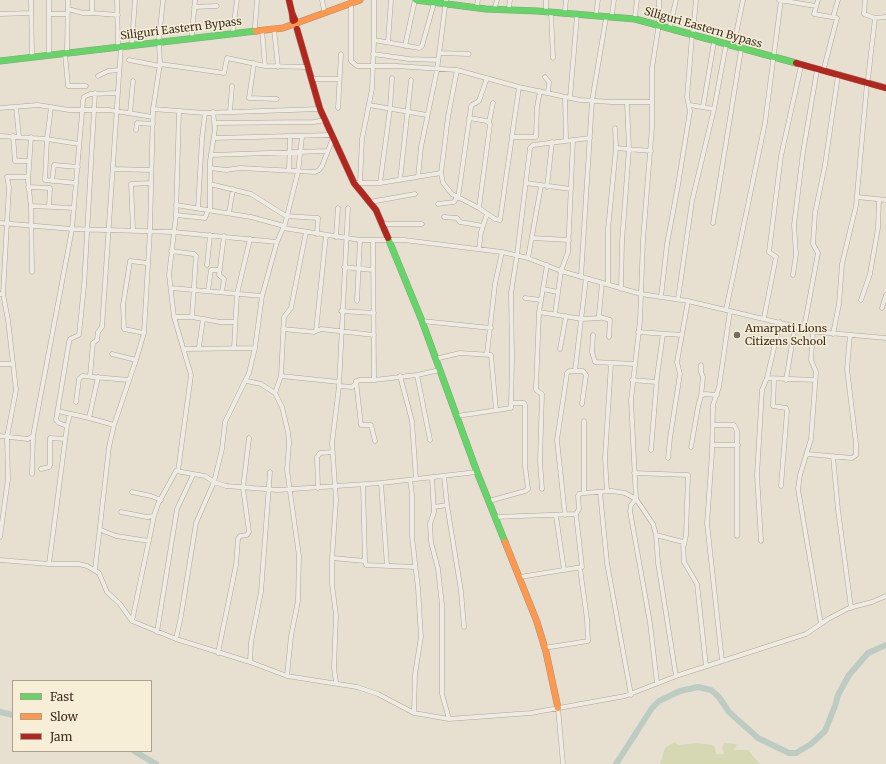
<!DOCTYPE html>
<style>
body{margin:0}
#map{position:relative;width:886px;height:764px;overflow:hidden;background:#e7e0d1;font-family:Merriweather,serif}
canvas{display:block}
.legend{position:absolute;left:12px;top:680px;width:140px;height:72px;box-sizing:border-box;background:#f7eed8;border:1px solid #ada18e;margin:0;padding:5px 7px;list-style:none;font-size:12px;color:#3d2e20}
.legend li{display:flex;align-items:center;gap:8px;height:20px}
.legend b{width:20px;border:1px solid #ada18e}
</style>
<div id="map">
<canvas width="886" height="764"></canvas>
<ul class="legend">
<li><b style="height:5px;background:#63d668"></b>Fast</li>
<li><b style="height:5px;background:#ff974d"></b>Slow</li>
<li><b style="height:5px;background:#b3261e"></b>Jam</li>
</ul>
</div>
<script>
const context = document.querySelector('canvas').getContext('2d');
context.lineJoin = 'round';
function paint(path, color) { context.fillStyle = color; context.fill(path, 'evenodd'); }
const toPath = rows => new Path2D(rows.map(r => 'M' + r).join(''));
function stroke(path, color, width, dash) { context.strokeStyle = color; context.lineWidth = width; context.lineCap = dash ? 'butt' : 'round'; context.setLineDash(dash || []); context.stroke(path); }
function label(font, color, halo, rows, align = 'center') {
  context.font = font + ' Merriweather,serif'; context.lineWidth = 3; context.setLineDash([]); context.textBaseline = 'middle'; context.strokeStyle = halo; context.fillStyle = color; for (const [text, x, y, turn = 0] of rows) {
    context.save(); context.translate(x, y); context.rotate((+turn || 0) * Math.PI / 180); context.textAlign = isNaN(turn) ? turn : align; if (halo) context.strokeText(text, 0, 0); context.fillText(text, 0, 0); context.restore();
  }
}
paint(toPath([
 [674,742,679,745,698,743,712,745,715,747,716,754,723,754,724,753,722,748,724,743,735,744,737,746,733,750,748,750,760,764,660,764,665,748]
]), '#d6d7b3');
stroke(toPath([
 [0,712,13,715],
 [134,751,156,764],
 [616,764,652,708,659,701,680,691,698,687,711,690,719,697,729,712,758,738,789,753,796,753,811,744,825,731,835,706,838,695,849,675,868,653,886,645]
]), '#bcccc2', 6);
const street = toPath([
 [31,0,32,55],
 [92,0,92,13,118,15],
 [117,0,118,44],
 [322,0,324,10],
 [374,0,374,40,419,48,422,46,434,3],
 [779,0,816,6],
 [818,0,814,14,837,18,824,68],
 [865,0,864,14,875,18,868,79],
 [351,4,351,61,357,66,397,66,457,70,519,87,580,100,611,102,652,102],
 [477,5,478,0],
 [194,7,217,6],
 [495,7,497,0],
 [509,7,510,0],
 [68,9,83,13,92,13],
 [546,9,546,0],
 [565,11,566,0],
 [551,12,553,58],
 [0,14,31,13],
 [49,14,67,14],
 [596,14,598,0],
 [612,14,614,0],
 [635,16,637,0],
 [833,17,838,0],
 [875,18,886,17],
 [670,26,676,0],
 [255,27,257,0],
 [274,29,278,67],
 [233,30,237,0],
 [262,30,265,66],
 [693,33,696,0],
 [192,34,195,0],
 [159,38,163,0],
 [132,42,135,0],
 [388,42,391,0],
 [734,44,743,0],
 [405,46,415,0],
 [67,50,68,0],
 [49,53,49,0],
 [439,53,469,54],
 [65,54,68,86,86,86],
 [373,54,409,59,438,60],
 [129,60,160,66],
 [254,63,249,98,277,99],
 [160,64,224,73,227,58,265,66,307,67],
 [98,76,108,71,119,70],
 [545,77,549,82,548,93],
 [311,79,338,79],
 [565,97,566,140],
 [570,98,577,15],
 [369,105,427,115],
 [690,105,714,109],
 [16,107,19,137],
 [51,107,47,139,79,144],
 [703,107,714,42],
 [0,108,38,105,69,110,109,110,153,117],
 [338,108,341,54],
 [153,109,205,113,320,109],
 [230,112,232,86],
 [130,113,133,81],
 [469,118,487,121,490,124,479,208],
 [489,122,493,103],
 [214,123,314,122,325,120],
 [136,130,137,123,153,124],
 [0,136,47,139,45,180,76,183],
 [13,136,15,161,29,161],
 [31,137,28,181,31,206,32,272],
 [512,137,536,137,537,107,540,91],
 [214,138,331,135],
 [616,148,651,151],
 [211,155,327,151],
 [210,168,226,170,240,168,315,172,319,170,322,166,333,138],
 [113,169,151,170],
 [289,171,290,137],
 [441,173,448,117,457,70],
 [418,177,421,147,437,70,446,0],
 [400,180,411,80],
 [52,181,54,165,78,167],
 [354,183,380,183,441,173,443,183,452,194,479,208,495,219,500,220,519,87],
 [360,183,362,139,372,89,374,40],
 [380,183,390,109,392,78],
 [526,183,571,189],
 [210,184,251,194,286,216,318,218,317,234],
 [28,187,50,188,49,207],
 [547,187,552,142],
 [857,197,886,200],
 [458,198,471,107,472,105,479,101,487,78],
 [370,202,415,194],
 [438,204,454,202,457,197],
 [176,205,251,217,284,226],
 [31,206,74,208],
 [198,208,202,138,205,113],
 [210,210,210,161,215,129,213,112],
 [229,213,233,189],
 [176,215,205,218,208,210],
 [444,217,457,218,460,222,483,226],
 [0,223,72,229,174,232,277,242],
 [713,223,741,50],
 [382,224,422,224],
 [284,228,298,172,302,137],
 [133,230,131,184,151,183],
 [336,237,338,208],
 [532,238,569,240],
 [373,240,374,380],
 [479,249,481,232,487,214],
 [171,251,194,254,196,256,192,317],
 [528,258,541,186],
 [207,265,210,235],
 [344,267,373,270],
 [793,275,796,254,794,225,803,152,817,70],
 [581,277,592,101,606,18],
 [602,283,599,315,600,317,610,320,609,337],
 [608,284,608,229,616,148,615,128],
 [171,288,262,296],
 [543,289,558,292],
 [621,289,622,241,629,149,627,103],
 [208,291,211,270,220,270],
 [222,292,224,279,219,275,224,236],
 [0,294,3,294,9,187,7,177,28,177],
 [661,297,667,244,678,185,690,111,687,97,692,36],
 [525,298,541,300],
 [678,299,692,201,714,109,726,45],
 [861,300,870,274,878,228,879,199],
 [357,301,360,240],
 [882,308,886,295],
 [726,310,765,123,781,0],
 [341,311,374,313],
 [539,312,582,319,600,318],
 [555,314,561,271,568,252,573,140],
 [174,317,192,317,220,322,235,322],
 [764,318,776,257,769,252,781,156,801,66],
 [422,321,491,328],
 [804,328,818,253,813,244,815,213,825,165,838,75],
 [283,329,314,332,321,329,374,335],
 [316,331,326,235],
 [813,331,811,360,816,372,811,439,800,475,798,489,821,624],
 [638,332,682,335],
 [144,333,124,329,123,305,130,261,147,263],
 [833,334,839,304,842,264,856,206,867,83],
 [593,335,592,352,595,362,634,364],
 [199,347,203,319],
 [234,348,237,294,250,239],
 [184,349,255,348],
 [560,349,566,316],
 [112,354,136,360],
 [487,354,495,284,502,252],
 [435,359,460,353,491,355,496,410],
 [0,364,13,364],
 [701,365,701,372,703,377,701,396],
 [575,371,586,278],
 [417,375,430,440],
 [90,376,93,343,97,340,98,332,102,327,121,47],
 [281,376,284,317,291,308,306,232],
 [400,376,412,421,416,479],
 [98,377,89,418,114,425],
 [767,378,815,380],
 [632,380,656,382],
 [774,380,773,406,786,408,787,411,781,486],
 [786,380,795,326],
 [247,381,261,384,275,393,282,407,288,432,289,443,287,470,299,556,298,601,291,636,287,676],
 [356,381,361,425,371,425,375,441],
 [339,386,352,387,359,380,374,380,417,375,440,370],
 [275,393,281,376,339,382],
 [76,402,79,379,82,376,129,380],
 [58,411,89,418],
 [457,416,511,408,512,357,511,293,517,255,530,148,533,145,590,138],
 [584,421,584,493],
 [713,425,734,425,737,431,737,536],
 [67,426,70,414],
 [0,436,28,439,33,436,72,229,83,101,84,97,90,94,118,93],
 [712,445,738,445],
 [691,447,698,407,701,396,705,394,717,395],
 [651,450,657,377,663,334],
 [807,454,852,458,856,455,856,443,847,369,850,335],
 [833,456,838,510,851,608],
 [668,458,670,438,680,374,677,362,688,301],
 [41,469,49,467,50,465,50,438,65,439],
 [178,471,191,375,174,317,169,275,176,215,179,111],
 [634,473,688,475,686,535,684,545],
 [32,474,33,436],
 [444,476,447,505,461,591,464,627],
 [432,478,434,512,430,524,431,542,438,569,442,605,442,694,449,719],
 [410,480,412,494,412,537,418,588,421,637,415,674,414,713],
 [381,483,387,566],
 [363,485,365,561],
 [318,488,317,457,320,453,333,452],
 [542,489,540,461,542,394,536,390,536,388,539,312,547,265],
 [607,491,605,458,611,363],
 [132,492,151,496,161,500],
 [600,492,607,563,631,695],
 [636,499,631,400,640,321,643,240,652,127,652,68,659,23,659,0],
 [636,499,631,505,630,511,650,623,657,683],
 [489,501,525,491,528,489,525,466,525,405,524,403,512,403],
 [434,507,447,505],
 [121,512,147,517,154,516],
 [565,515,557,440,567,373,569,371,583,371,586,375,582,404],
 [556,516,564,570],
 [495,517,576,514,579,509,578,496,579,494,584,493,612,491,625,493,636,499,653,524,656,535,683,542,684,562,697,584,706,666],
 [101,530,116,536,149,541],
 [656,535,658,563,676,676],
 [0,537,8,479,7,437,16,390,8,320,3,294],
 [761,541,757,475,762,390,767,378,780,322],
 [332,558,365,561,366,565,415,567],
 [0,560,49,564,79,564,87,566,99,573,107,592,120,604,132,621,176,639,250,662,287,676,357,687,378,694,414,713,449,719,531,713,625,696,679,675,806,634,828,619,849,608,872,602,886,596],
 [49,564,67,426,59,423,56,420,69,342,70,339,79,335,84,286,95,93],
 [95,570,109,447,114,425,136,360,144,333,150,230,153,109,160,64,159,42],
 [520,577,582,567,576,514],
 [132,621,154,516,158,504,176,471,205,476,214,482,226,486,278,490,381,483,477,472],
 [157,632,177,509,193,475],
 [176,639,181,616,196,523,214,482,222,449,225,422,249,373,255,348,262,296,277,242,283,228,360,240,404,240,502,252,528,258,561,271,641,294,688,301,818,332,886,338],
 [544,648,588,641,587,619,580,568],
 [218,653,236,565,238,539,240,536,247,535,249,532,243,488,249,438],
 [722,661,707,523,712,453,713,405,719,387,730,311],
 [250,662,251,642,261,592,270,472],
 [336,682,334,668,336,615,332,584,332,558,336,500,332,443,339,386,348,208],
 [558,708,563,764]
]);
const fast = toPath([
 [416,0,486,9,537,11,635,19,796,63],
 [0,61,256,31],
 [388,238,422,321,477,472,505,542]
]);
const slow = toPath([
 [256,31,283,28,360,0],
 [505,542,537,622,546,652,558,708]
]);
const jam = toPath([
 [289,0,292,13],
 [293,21,292,13,295,20],
 [297,29,320,109,354,183,376,210,388,238],
 [796,63,886,88]
]);
stroke(street, '#ada599', 5);
stroke(fast, '#9c958a', 7);
stroke(slow, '#9c958a', 7);
stroke(jam, '#9c958a', 7);
stroke(street, '#efebe3', 4);
stroke(fast, '#63d668', 6);
stroke(slow, '#ff974d', 6);
stroke(jam, '#b3261e', 6);
for (const [x, y, r, color] of [
 [737,335,4,"#786c5e"]
]) { const dot = new Path2D(); dot.arc(x, y, r, 0, 2 * Math.PI); context.fillStyle = color; context.fill(dot); stroke(dot, '#f7eed8', 1.5); }
label('11px', '#3d2e20', '#f7eed8', [
 ["Siliguri Eastern Bypass",703,28,16],
 ["Siliguri Eastern Bypass",181,29,-7]
]);
label('11px', '#3d2e20', '#f7eed8', [
 ["Amarpati Lions",745,329],
 ["Citizens School",745,342]
], 'left');
</script>
